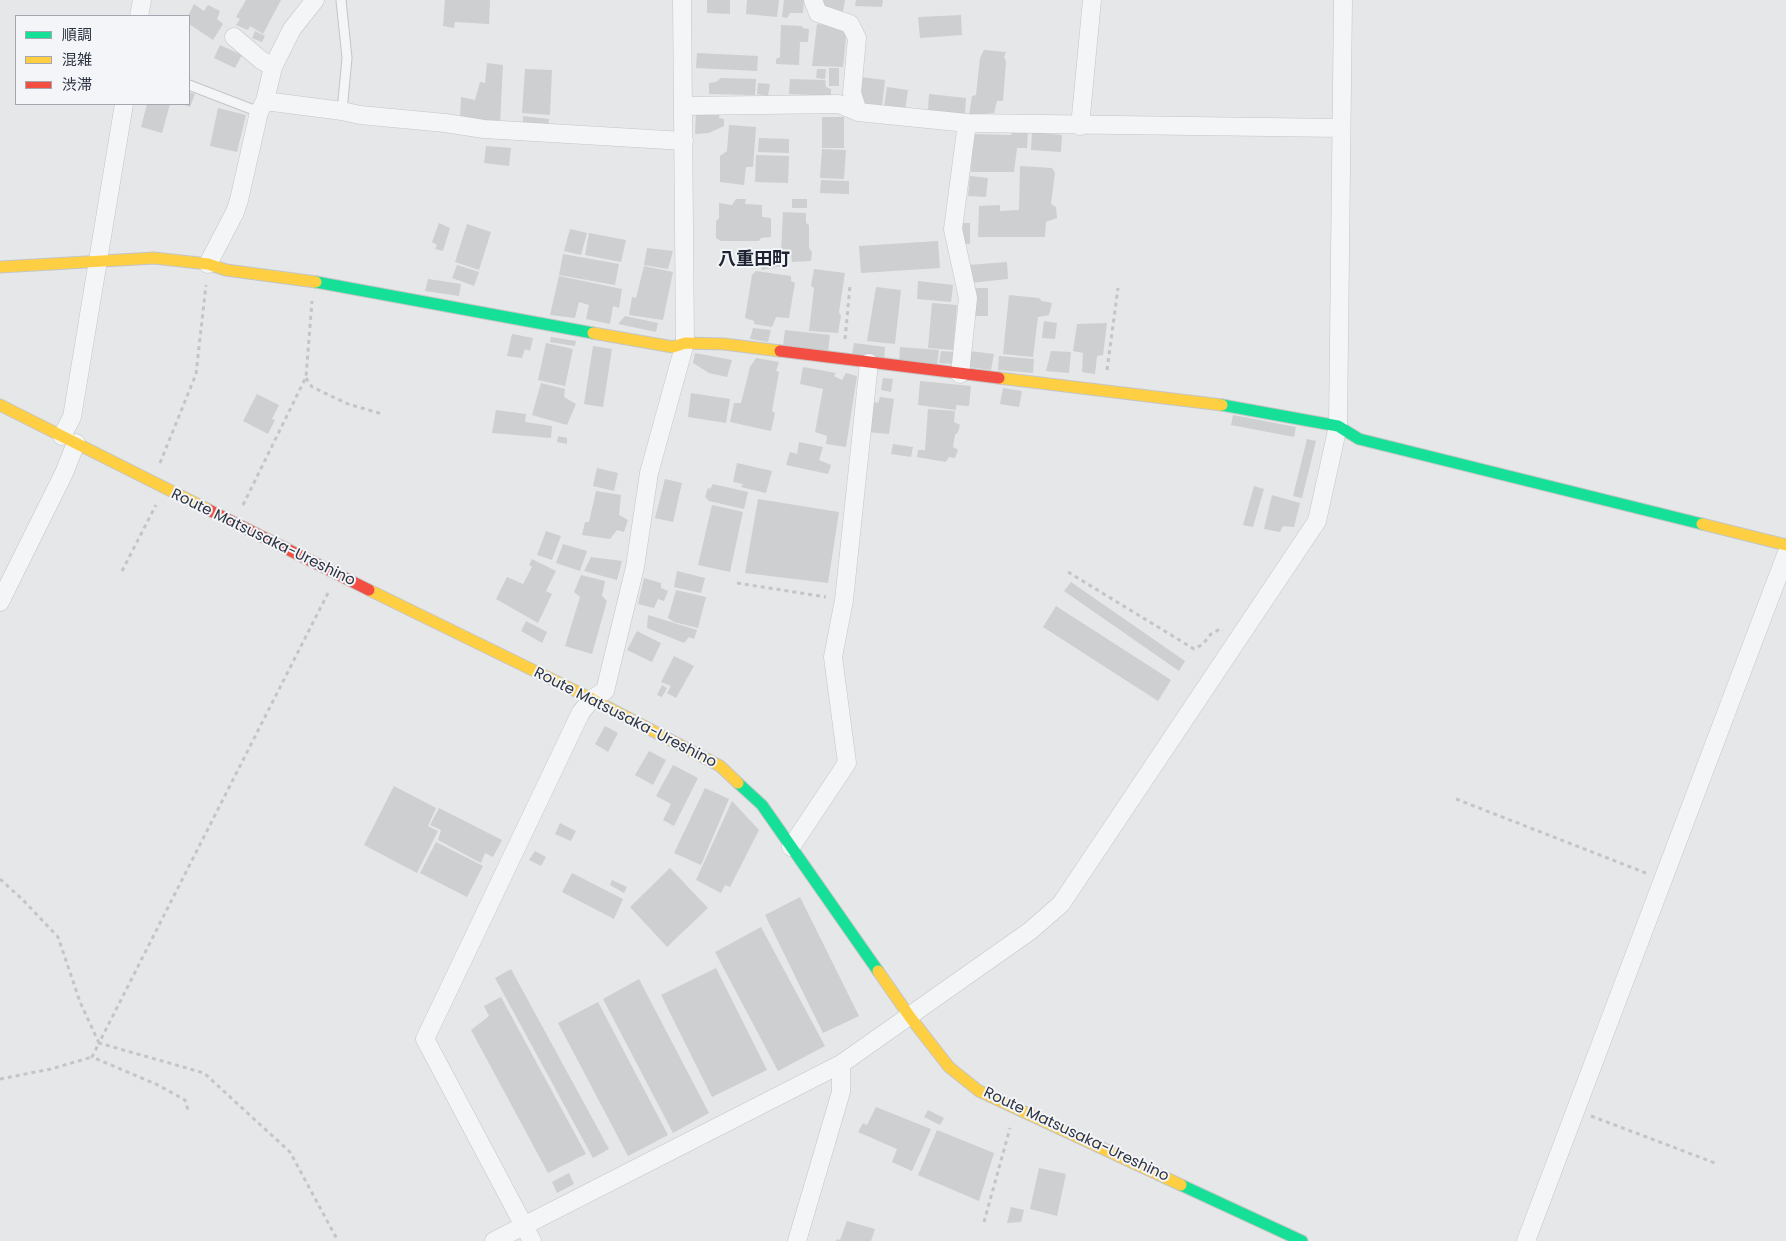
<!DOCTYPE html>
<meta charset="utf-8">
<style>
body{margin:0}
#map{position:relative;width:1786px;height:1241px;overflow:hidden;background:#e5e7e9;font-family:Poppins,"Noto Sans JP",sans-serif}
canvas{display:block}
.legend{position:absolute;left:15px;top:15px;width:175px;height:90px;box-sizing:border-box;background:#f3f5f8;border:1px solid #a4a7af;margin:0;padding:6px 9px;list-style:none;font-size:15px;color:#2d3341}
.legend li{display:flex;align-items:center;gap:10px;height:25px}
.legend b{width:25px;border:1px solid #a4a7af}
</style>
<div id="map">
<canvas width="1786" height="1241"></canvas>
<ul class="legend">
<li><b style="height:6px;background:#16e098"></b>順調</li>
<li><b style="height:6px;background:#ffcf43"></b>混雑</li>
<li><b style="height:6px;background:#f24e42"></b>渋滞</li>
</ul>
</div>
<script>
const context = document.querySelector('canvas').getContext('2d');
context.lineJoin = 'round';
function paint(path, color) { context.fillStyle = color; context.fill(path, 'evenodd'); }
const toPath = rows => new Path2D(rows.map(r => 'M' + r).join(''));
function stroke(path, color, width, dash) { context.strokeStyle = color; context.lineWidth = width; context.lineCap = dash ? 'butt' : 'round'; context.setLineDash(dash || []); context.stroke(path); }
function label(font, color, halo, rows, align = 'center') {
  context.font = font + ' Poppins,"Noto Sans JP",sans-serif'; context.lineWidth = 4; context.setLineDash([]); context.textBaseline = 'middle'; context.strokeStyle = halo; context.fillStyle = color; for (const [text, x, y, turn = 0] of rows) {
    context.save(); context.translate(x, y); context.rotate((+turn || 0) * Math.PI / 180); context.textAlign = isNaN(turn) ? turn : align; if (halo) context.strokeText(text, 0, 0); context.fillText(text, 0, 0); context.restore();
  }
}
paint(toPath([
 [246,0,281,0,263,34,250,26,248,30,236,25,240,19,236,17],
 [445,0,490,0,489,24,455,22,454,28,443,26],
 [707,0,730,0,730,14,707,13],
 [747,0,779,0,777,17,746,14],
 [784,0,804,0,803,13,790,13,787,18,782,17],
 [823,0,845,0,843,12,821,8],
 [856,0,883,0,882,7,855,6],
 [194,4,204,11,208,5,220,11,217,19,223,24,213,40,189,24,188,16],
 [961,15,962,35,920,38,918,17],
 [817,24,847,27,843,67,812,66],
 [781,25,802,26,803,28,809,29,808,42,800,42,799,65,776,64,776,59,780,57],
 [255,31,265,36,262,42,252,38],
 [220,45,242,55,235,68,214,58],
 [984,50,1006,52,1004,57,1006,61,1003,101,997,101,994,113,969,115,972,96,976,95,980,58],
 [697,53,758,56,757,71,696,68],
 [487,63,503,65,500,124,460,118,461,97,475,100,480,82,485,83],
 [829,68,839,68,839,86,829,86],
 [525,69,552,70,550,115,522,113],
 [817,69,826,69,825,79,816,78],
 [861,77,885,80,882,106,858,103],
 [721,78,756,79,755,95,709,94,709,83,716,82],
 [790,79,825,80,826,87,831,89,831,96,789,94],
 [758,83,770,84,768,96,757,94],
 [887,87,908,90,905,111,884,107],
 [189,92,195,94,190,107,182,104,189,104],
 [929,94,966,98,965,114,928,110],
 [147,104,170,104,162,133,141,127],
 [218,108,246,115,237,152,210,146],
 [696,111,720,112,719,118,724,119,724,126,709,133,695,134],
 [523,116,549,119,548,126,523,124],
 [822,117,844,117,844,148,822,148],
 [729,125,756,127,753,167,746,167,744,185,720,182,720,156,727,151],
 [1012,130,1028,131,1027,148,1017,148,1014,172,971,172,972,134,1011,135],
 [1032,132,1062,135,1061,152,1031,150],
 [759,138,789,139,789,153,758,152],
 [486,146,511,148,509,166,484,163],
 [822,149,846,150,844,179,820,178],
 [756,155,789,156,788,183,755,182],
 [1020,166,1052,168,1055,173,1051,204,1056,207,1057,218,1046,222,1045,237,978,237,979,206,1000,205,1000,211,1019,210],
 [970,176,988,178,986,197,968,196],
 [821,180,849,181,849,194,820,193],
 [736,199,746,199,745,204,762,205,762,217,771,218,771,237,761,238,759,241,721,241,716,238,716,221,719,218,719,203,732,205],
 [792,199,807,199,807,208,792,208],
 [783,212,806,213,806,223,809,225,809,248,812,252,811,261,792,262,791,253,781,252],
 [439,223,450,228,443,251,435,249,437,245,432,242],
 [961,223,970,223,970,244,961,244],
 [467,224,491,232,479,270,455,262],
 [570,229,587,233,581,255,564,251],
 [589,233,626,240,621,262,585,255],
 [938,241,940,268,861,273,859,246],
 [647,248,673,251,668,269,644,265],
 [563,254,619,264,615,285,559,275],
 [780,257,782,266,762,270,760,261],
 [1007,262,1008,279,970,283,968,265],
 [457,265,479,272,474,286,452,278],
 [644,266,673,272,663,320,629,315,632,297,636,298],
 [814,269,845,273,839,312,841,316,838,333,809,331,814,288,811,286],
 [756,271,791,276,791,281,795,283,789,318,776,317,772,327,754,324,754,321,745,318,752,275],
 [559,276,622,289,619,308,613,306,610,324,586,319,589,305,579,302,575,318,550,315],
 [428,279,461,284,459,296,425,291],
 [918,281,953,285,951,302,917,299],
 [876,287,901,290,895,344,867,341],
 [971,288,988,288,988,316,972,316],
 [1009,295,1039,298,1042,301,1052,303,1049,315,1038,317,1033,357,1003,354],
 [932,303,957,305,953,350,928,348],
 [625,316,658,323,656,332,618,324],
 [1044,321,1057,323,1055,339,1042,338],
 [1107,323,1103,355,1097,356,1095,374,1082,372,1083,353,1073,351,1077,324],
 [753,328,771,330,768,342,750,339],
 [785,330,830,335,828,351,783,346],
 [512,334,533,338,530,351,525,349,522,358,507,356],
 [551,337,576,341,575,346,550,342],
 [546,343,573,349,565,386,538,380],
 [854,343,885,347,884,359,852,355],
 [593,346,612,349,603,407,584,404],
 [900,347,939,350,937,365,899,361],
 [941,351,954,352,953,364,939,363],
 [970,351,994,354,991,370,968,367],
 [1051,351,1071,352,1069,373,1046,371],
 [695,353,732,360,727,377,709,373,693,363],
 [999,356,1034,359,1033,373,998,370],
 [756,358,779,362,776,371,779,372,772,411,775,413,771,431,730,422,734,403,741,403,750,367],
 [803,367,836,373,834,376,842,380,846,373,857,376,846,447,826,444,827,436,815,432,823,389,800,384],
 [883,378,893,379,891,392,881,390],
 [920,381,971,386,969,406,956,405,956,410,918,405],
 [541,383,565,389,564,397,576,404,567,425,532,415],
 [1003,388,1022,391,1019,407,1000,404],
 [691,393,730,399,726,423,688,417],
 [257,394,279,405,272,419,275,420,268,434,243,421],
 [880,397,894,399,889,434,867,432,870,401,878,403],
 [928,409,955,411,954,422,960,425,958,432,955,435,953,447,958,450,955,458,949,457,946,462,917,457,918,450,925,450],
 [496,410,526,414,525,422,552,426,551,438,492,433],
 [1233,415,1296,427,1294,437,1231,425],
 [558,436,567,438,567,444,557,442],
 [1307,439,1316,441,1302,498,1293,496],
 [799,442,823,447,819,460,831,465,828,474,786,465,790,452,797,454],
 [893,444,913,447,911,457,891,454],
 [737,463,772,471,766,493,741,487,743,484,733,482],
 [597,468,618,473,614,491,593,486],
 [665,479,682,483,673,522,655,518],
 [713,484,748,492,744,509,709,501,705,497,708,488,710,489],
 [1254,486,1264,489,1253,527,1243,525],
 [596,491,621,495,619,515,628,520,624,532,617,530,610,539,582,535,585,522,589,522],
 [1272,495,1300,503,1294,527,1283,526,1280,532,1264,529],
 [758,499,839,512,828,583,745,573],
 [712,505,743,512,730,572,698,565],
 [546,531,561,536,552,560,537,555],
 [563,544,587,551,580,571,556,563],
 [591,557,622,561,617,580,584,571],
 [532,559,556,571,546,591,552,594,538,623,496,599,507,577,523,584,532,567,529,565],
 [677,571,705,578,701,593,674,587],
 [581,575,605,581,602,596,607,601,592,654,565,646,580,597,574,592],
 [644,578,661,583,661,588,668,591,664,601,658,599,654,608,638,604],
 [1071,582,1185,661,1179,671,1064,591],
 [676,590,706,597,698,628,674,622,668,618],
 [1056,606,1171,680,1158,701,1043,627],
 [648,615,697,630,694,639,689,637,684,643,647,628],
 [526,621,547,632,542,643,521,631],
 [637,631,661,643,652,662,627,650],
 [674,656,694,666,676,698,667,693,671,686,661,682],
 [662,685,667,688,662,697,657,695],
 [605,726,618,733,608,752,595,744],
 [649,751,666,760,653,785,635,775],
 [673,765,698,778,674,826,663,820,671,804,656,796],
 [394,786,436,808,428,826,438,831,417,873,364,845],
 [705,788,729,799,701,865,674,853],
 [732,801,759,830,730,887,725,885,721,893,696,880],
 [439,808,502,840,493,857,485,853,481,863,438,840,441,830,430,825],
 [560,823,576,831,571,841,555,834],
 [436,842,483,866,467,897,420,873],
 [535,851,546,857,541,866,529,860],
 [670,868,708,908,667,947,630,907],
 [572,873,623,899,614,919,562,892],
 [612,880,627,887,624,893,610,885],
 [800,897,859,1016,823,1033,765,915],
 [761,927,825,1046,778,1071,715,952],
 [716,968,767,1070,712,1097,661,995],
 [511,969,609,1149,593,1158,495,978],
 [639,979,709,1113,673,1133,603,999],
 [501,997,586,1154,548,1173,471,1030,489,1016,484,1006],
 [598,1002,668,1135,628,1156,558,1023],
 [876,1107,931,1129,912,1171,892,1162,897,1149,858,1132,863,1123,867,1125],
 [928,1110,944,1118,940,1125,924,1117],
 [937,1130,994,1153,979,1201,918,1175],
 [1039,1168,1066,1174,1057,1216,1030,1209],
 [569,1173,574,1184,557,1193,552,1182],
 [1011,1207,1024,1210,1021,1222,1007,1223],
 [847,1221,875,1229,871,1241,836,1241,837,1239,840,1240]
]), '#cdcfd1');
const lane = toPath([
 [341,0,347,58,342,111],
 [189,85,259,112]
]);
const street = toPath([
 [813,0,818,13,850,24,857,38,852,93,858,112],
 [139,16,142,0],
 [234,37,261,60,273,67],
 [265,101,342,111,360,115,445,123,484,129,684,141],
 [684,106,839,104,858,112,967,123,1341,128],
 [1080,126,1092,0],
 [208,264,235,212,239,200,259,112,265,101,273,67,292,29,315,0],
 [960,374,968,298,953,229,967,123],
 [62,436,72,417,124,104],
 [0,602,64,473,76,443],
 [791,847,847,763,833,657,844,600,869,363],
 [494,1241,841,1064,1030,931,1061,904,1317,521,1338,426,1343,0],
 [532,1241,425,1039,581,712,592,699,605,691,635,567,649,473,685,343,682,0],
 [797,1241,841,1092,841,1064],
 [1526,1241,1786,555]
]);
const fast = toPath([
 [316,282,593,333],
 [1222,405,1338,426,1359,439,1702,524],
 [738,783,762,805,878,971],
 [1181,1185,1302,1241]
]);
const slow = toPath([
 [0,267,154,258,208,264,226,270,316,282],
 [593,333,673,347,685,343,724,344,780,351],
 [999,378,1222,405],
 [0,405,209,510],
 [1702,524,1786,545],
 [369,590,592,699,720,766,738,783],
 [878,971,910,1017,949,1067,979,1091,1181,1185]
]);
const jam = toPath([
 [780,351,999,378],
 [209,510,369,590]
]);
stroke(lane, '#c3c5c7', 11);
stroke(street, '#c3c5c7', 19);
stroke(fast, '#c3c5c7', 13);
stroke(slow, '#c3c5c7', 13);
stroke(jam, '#c3c5c7', 13);
stroke(toPath([
 [845,339,850,286],
 [1107,370,1118,288],
 [306,378,312,387,348,404,382,414],
 [160,463,196,374,206,285],
 [243,505,306,377,312,301],
 [122,571,156,505],
 [1068,572,1194,649,1203,644,1211,634,1220,629,1223,630],
 [737,583,826,597],
 [328,593,99,1043,204,1073,290,1152,338,1241],
 [1456,799,1646,873],
 [0,879,23,900,58,937,80,1002,99,1043,92,1057,158,1085,185,1100,189,1113],
 [0,1079,51,1069,92,1057],
 [1591,1116,1715,1163],
 [984,1222,1010,1128]
]), '#c4c5c9', 3, [4, 4]);
stroke(lane, '#f4f5f6', 9);
stroke(street, '#f4f5f6', 18);
stroke(fast, '#16e098', 11);
stroke(slow, '#ffcf43', 11);
stroke(jam, '#f24e42', 11);
label('15px', '#2d3341', '#f3f5f8', [
 ["Route Matsusaka-Ureshino",263,538,26],
 ["Route Matsusaka-Ureshino",625,718,27],
 ["Route Matsusaka-Ureshino",1076,1135,25]
]);
label('bold 18px', '#1f2432', '#f3f5f8', [
 ["八重田町",754,260]
]);
</script>
